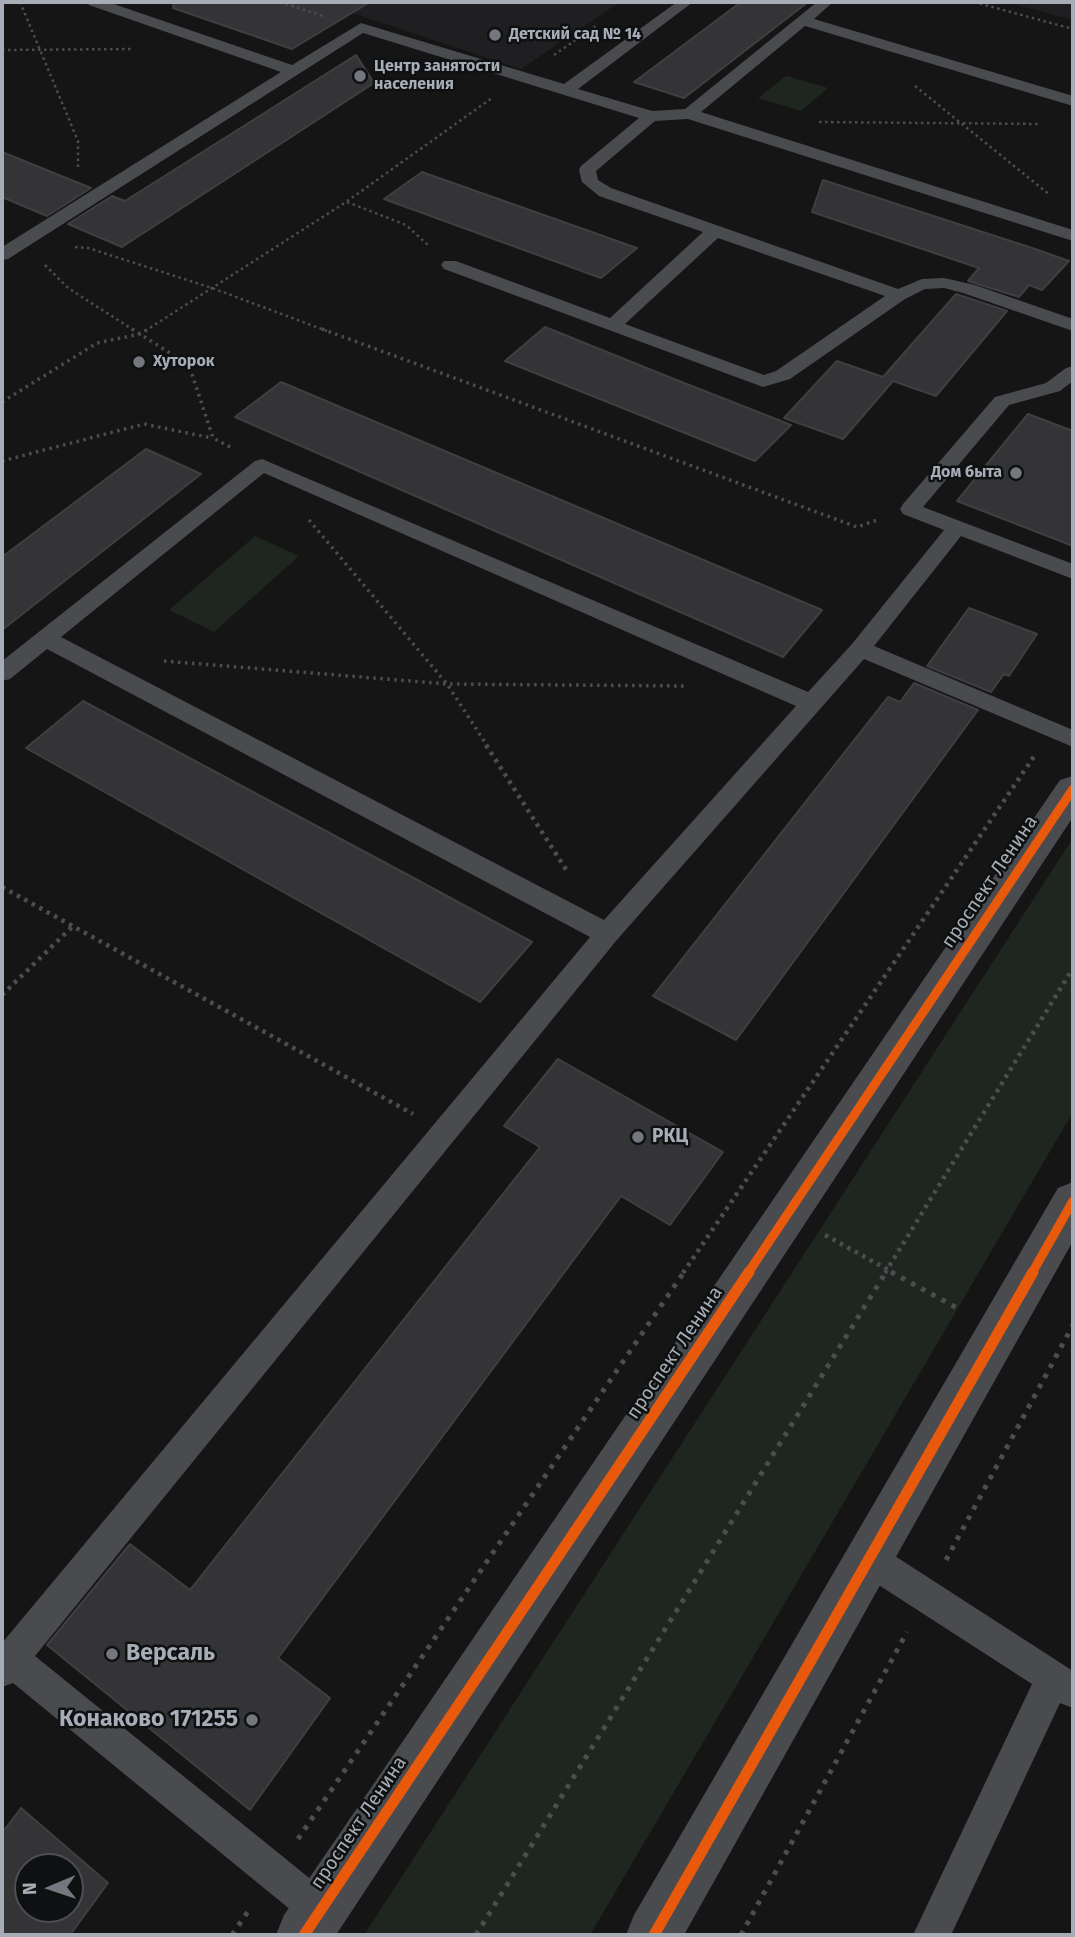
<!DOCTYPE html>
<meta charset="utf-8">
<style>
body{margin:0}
#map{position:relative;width:1075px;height:1937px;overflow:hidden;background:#151515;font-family:"Fira Sans",sans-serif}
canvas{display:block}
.frame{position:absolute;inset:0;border:4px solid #a7adb6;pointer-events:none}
.north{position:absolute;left:14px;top:1853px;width:70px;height:70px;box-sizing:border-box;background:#0f1011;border:2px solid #4c4f53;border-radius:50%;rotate:268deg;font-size:19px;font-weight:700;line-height:28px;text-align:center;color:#a7adb6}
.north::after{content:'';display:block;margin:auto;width:24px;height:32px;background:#74787e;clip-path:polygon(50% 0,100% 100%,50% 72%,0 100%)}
</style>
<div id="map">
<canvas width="1075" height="1937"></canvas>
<div class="frame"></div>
<div class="north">N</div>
</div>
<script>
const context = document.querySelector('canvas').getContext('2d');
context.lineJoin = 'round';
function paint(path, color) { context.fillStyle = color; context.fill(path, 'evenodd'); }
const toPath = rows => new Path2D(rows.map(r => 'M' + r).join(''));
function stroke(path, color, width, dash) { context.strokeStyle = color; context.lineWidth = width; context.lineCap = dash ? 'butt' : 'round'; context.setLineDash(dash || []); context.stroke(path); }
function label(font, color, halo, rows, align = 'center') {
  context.font = font + ' "Fira Sans",sans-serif'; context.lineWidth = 5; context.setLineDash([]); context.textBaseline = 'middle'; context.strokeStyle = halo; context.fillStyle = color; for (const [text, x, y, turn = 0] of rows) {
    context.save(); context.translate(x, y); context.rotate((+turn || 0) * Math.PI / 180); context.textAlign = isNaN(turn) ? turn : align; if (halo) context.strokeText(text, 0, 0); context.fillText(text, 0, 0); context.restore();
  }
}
paint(toPath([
 [319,2,620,2,521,69],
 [1006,2,1073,2,1073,20]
]), '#1f1f21');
paint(toPath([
 [786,76,828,88,801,111,758,98],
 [255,536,299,556,214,632,169,610],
 [1073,838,1073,1112,590,1935,364,1935]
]), '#1f261f');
const building = toPath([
 [174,2,370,2,292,49,173,8,174,2],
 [741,2,808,2,684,98,634,82,741,2],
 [356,55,374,83,122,247,68,224,112,196,125,201,356,55],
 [2,152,91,188,47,216,2,197,2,152],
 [422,172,637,248,601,278,384,199,422,172],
 [823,180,1035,249,1069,261,1042,290,1029,285,1019,297,968,281,979,268,812,212,823,180],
 [956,294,1007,311,936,396,893,381,843,439,784,418,837,361,883,377,956,294],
 [545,327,664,375,791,425,755,461,505,361,545,327],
 [281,382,822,610,783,657,235,417,281,382],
 [1028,414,1073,431,1073,546,957,501,1028,414],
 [146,449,201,474,2,630,2,557,146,449],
 [969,608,1037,634,1009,676,1004,674,991,692,927,666,969,608],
 [914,683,978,710,736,1040,653,996,888,697,900,702,914,683],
 [83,701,410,876,532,942,480,1002,26,748,83,701],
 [558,1059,723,1152,670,1225,621,1196,278,1658,330,1698,250,1810,47,1645,130,1544,190,1590,540,1147,504,1126,558,1059],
 [21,1808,108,1883,70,1935,2,1935,2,1833,21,1808],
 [28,1867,70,1867,70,1909,28,1909,28,1867]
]);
paint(building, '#343436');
stroke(building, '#3d3f41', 2);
stroke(toPath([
 [20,2,78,141,78,170],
 [280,2,326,17],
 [974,2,1073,29],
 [2,50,134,49],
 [554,55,596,26],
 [915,86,1050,195],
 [819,122,1041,124],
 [347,202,406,225,428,245],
 [75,247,88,248,212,288,327,331],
 [45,265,68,288,135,331],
 [145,331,346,202,492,98]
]), '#4b4d50', 2.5, [2.5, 3.5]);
stroke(toPath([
 [132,329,189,365,213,438,232,448],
 [322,329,857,527,880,519],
 [2,402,97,343,140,334,148,329],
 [2,461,144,424,212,438],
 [309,520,447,684,488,747],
 [164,661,447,684,686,686]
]), '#4b4d50', 3.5, [2.5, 4.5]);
stroke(toPath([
 [486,745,567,871],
 [2,887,413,1114],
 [2,995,73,926],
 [825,1235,894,1273],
 [683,1273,1035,755],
 [885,1273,1073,968]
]), '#4b4d50', 4.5, [3.5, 5]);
stroke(toPath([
 [891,1272,959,1309],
 [946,1560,1073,1325],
 [298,1839,684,1272],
 [232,1935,251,1907],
 [476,1935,886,1272],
 [741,1935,907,1632]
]), '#4b4d50', 5, [4.5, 7]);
paint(toPath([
 [87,2,108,2,292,65,361,23,564,84,677,2,693,2,578,89,652,111,685,109,817,2,833,2,814,19,1073,96,1073,106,805,26,701,112,1073,230,1073,241,688,119,655,121,596,171,598,180,611,188,898,289,922,279,944,278,975,285,1073,319,1073,331,963,293,944,288,925,289,905,299,790,379,763,387,444,269,441,265,444,261,456,261,610,318,703,232,599,196,582,182,579,170,581,166,639,118,363,33,8,259,2,260,2,247,281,72,89,5,87,2],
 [718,238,885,296,776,371,764,375,625,324,718,238],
 [1073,366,1073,381,1060,391,1009,405,923,507,1073,564,1073,579,961,536,874,646,1073,730,1073,747,864,659,616,941,35,1656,334,1898,340,1911,334,1924,321,1930,308,1924,13,1683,2,1687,2,1643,590,937,47,649,10,679,2,681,2,661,255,461,262,459,808,692,852,644,944,530,903,514,900,509,903,504,995,397,1046,383,1066,368,1073,366],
 [264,473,796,706,604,920,61,637,264,473],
 [869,1542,881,1547,1073,1671,1073,1708,1060,1703,951,1935,913,1935,1032,1684,857,1571,852,1559,857,1547,869,1542]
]), '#4a4b4e');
paint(toPath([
 [1073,776,1073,817,336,1935,276,1935,284,1915,1060,780,1073,776],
 [1073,1182,1073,1241,684,1935,626,1935,634,1915,1058,1188,1073,1182]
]), '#4a4b4e');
stroke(toPath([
 [748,1273,1073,789],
 [1032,1273,1073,1201]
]), '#e8590c', 9);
stroke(toPath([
 [304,1935,749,1272],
 [654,1935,1033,1272]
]), '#e8590c', 11);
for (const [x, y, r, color] of [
 [495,35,7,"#74787e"],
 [360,76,7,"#74787e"],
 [139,362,7,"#74787e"],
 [1016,473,7,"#74787e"],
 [638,1137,7,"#74787e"],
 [112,1654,7,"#74787e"],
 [252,1720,7,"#74787e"]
]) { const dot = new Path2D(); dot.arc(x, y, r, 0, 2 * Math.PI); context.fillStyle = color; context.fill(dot); stroke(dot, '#0f1011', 2.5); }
label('bold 16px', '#a7adb6', '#0f1011', [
 ["Детский сад № 14",509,35],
 ["Центр занятости",374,67],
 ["населения",374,85],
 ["Хуторок",153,362],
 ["Дом быта",1002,473,"right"]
], 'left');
label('19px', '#a7adb6', '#0f1011', [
 ["проспект Ленина",990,882,-56],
 ["проспект Ленина",675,1353,-56],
 ["проспект Ленина",359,1823,-56]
]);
label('bold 19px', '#a7adb6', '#0f1011', [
 ["РКЦ",652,1137]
], 'left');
label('bold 23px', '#a7adb6', '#0f1011', [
 ["Версаль",126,1654],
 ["Конаково 171255",238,1720,"right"]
], 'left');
</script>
